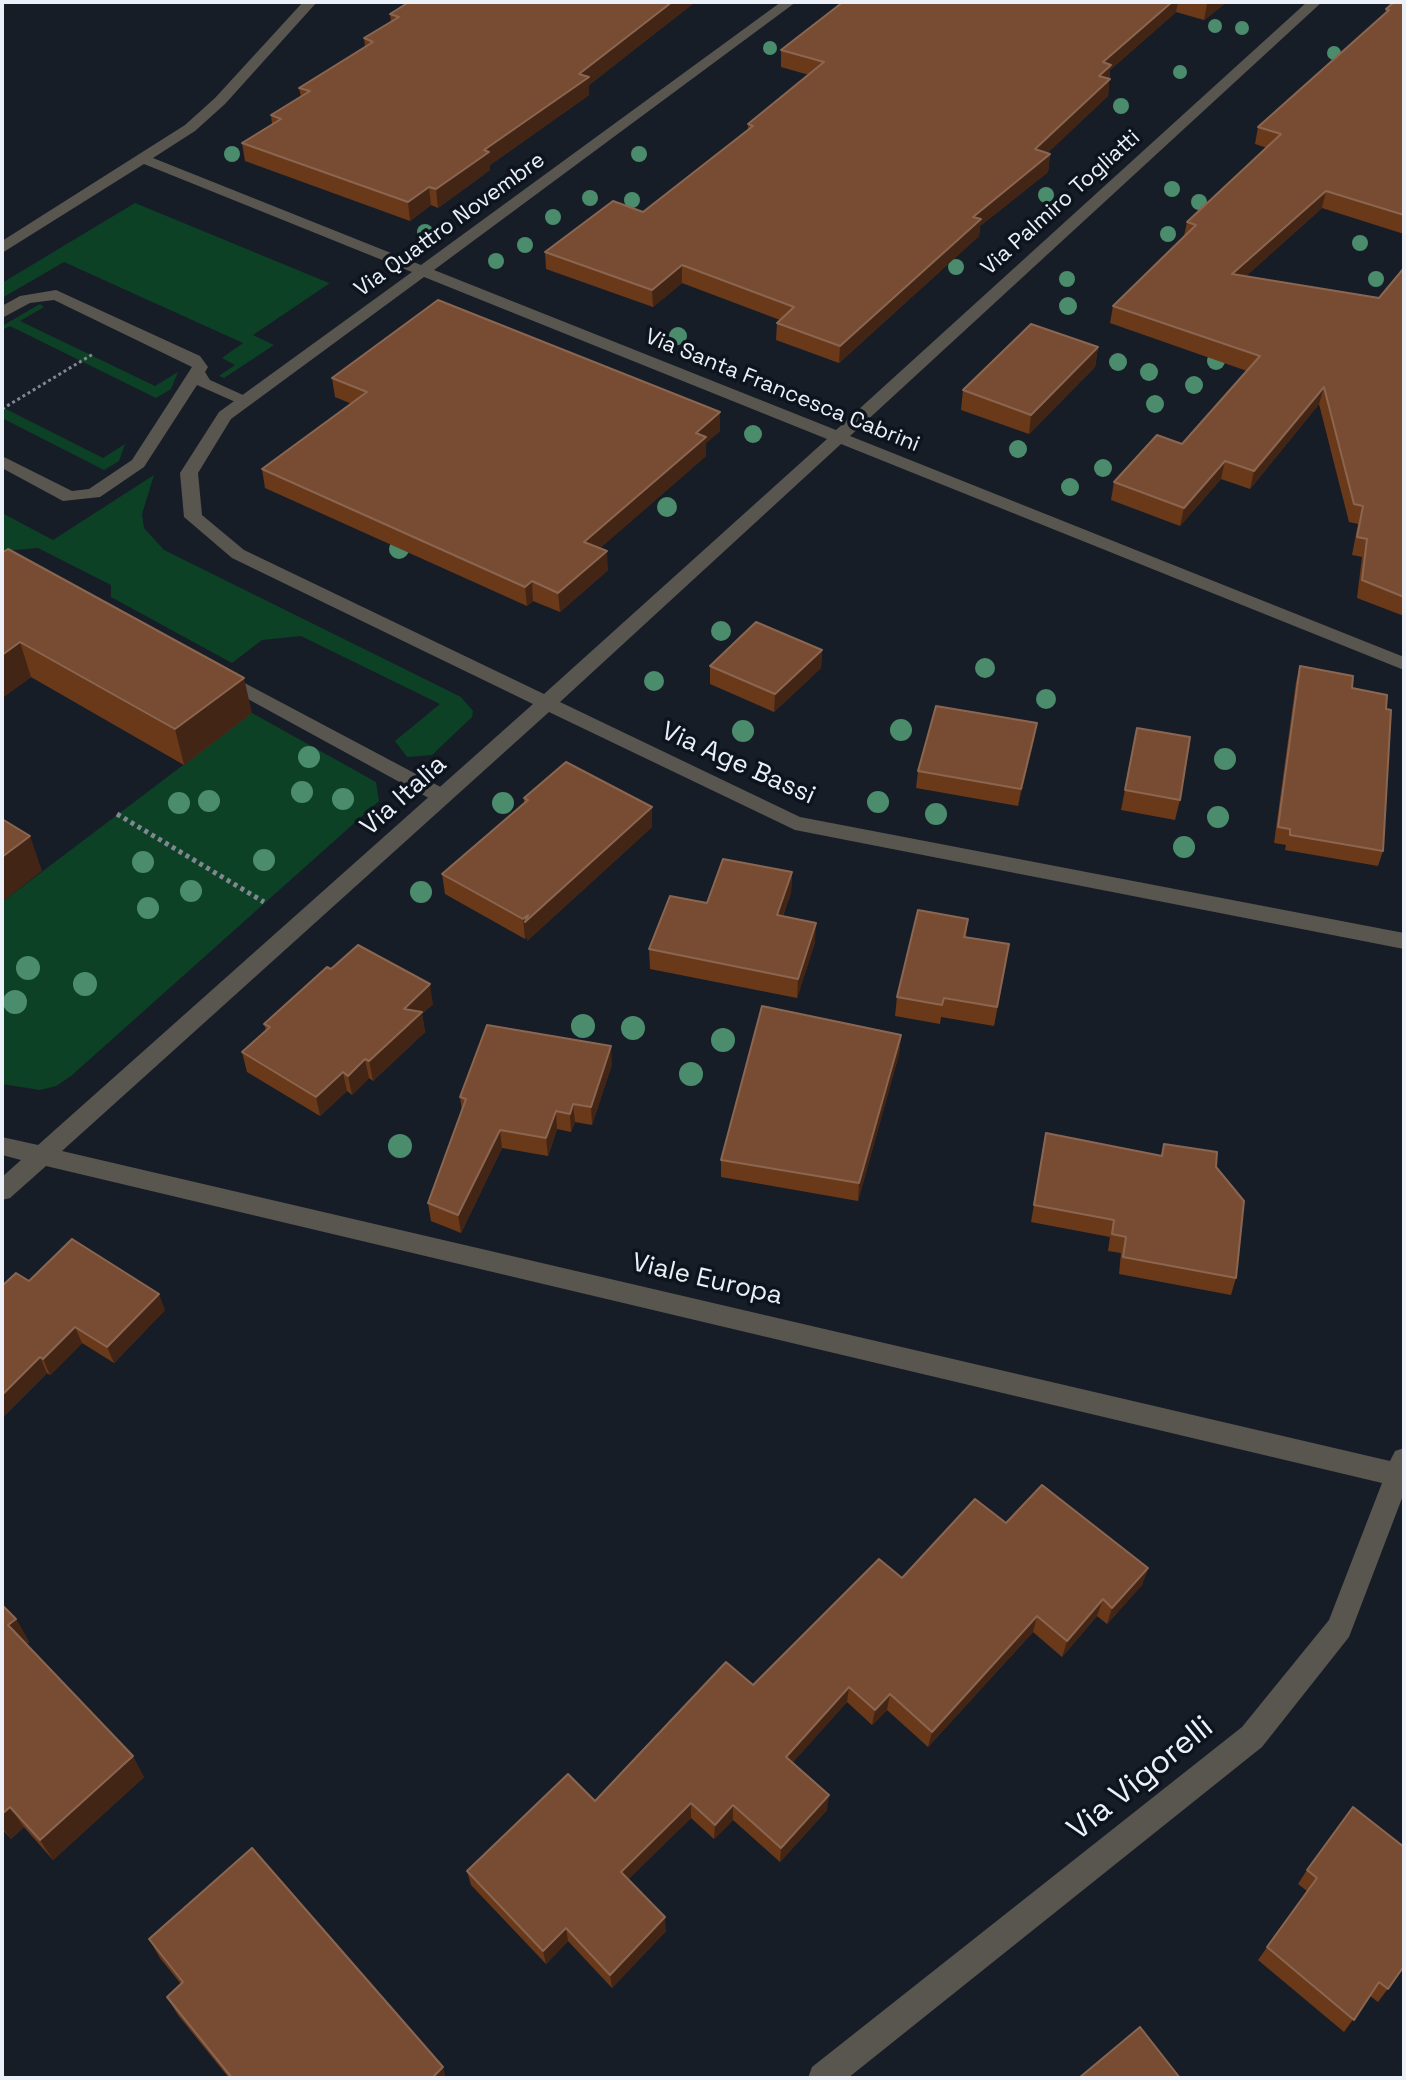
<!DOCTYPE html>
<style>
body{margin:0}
#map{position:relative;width:1406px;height:2080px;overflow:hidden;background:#171d27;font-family:"Space Grotesk",sans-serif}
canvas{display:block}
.frame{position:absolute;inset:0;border:4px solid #ecf0f8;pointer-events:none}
</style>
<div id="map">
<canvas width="1406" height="2080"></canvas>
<div class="frame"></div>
</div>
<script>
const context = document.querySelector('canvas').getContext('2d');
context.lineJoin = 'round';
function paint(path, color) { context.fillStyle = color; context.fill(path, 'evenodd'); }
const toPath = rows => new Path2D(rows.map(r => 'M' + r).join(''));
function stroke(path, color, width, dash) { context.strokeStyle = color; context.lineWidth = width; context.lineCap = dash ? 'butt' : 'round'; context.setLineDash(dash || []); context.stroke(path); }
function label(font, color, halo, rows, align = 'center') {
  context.font = font + ' "Space Grotesk",sans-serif'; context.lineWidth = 7; context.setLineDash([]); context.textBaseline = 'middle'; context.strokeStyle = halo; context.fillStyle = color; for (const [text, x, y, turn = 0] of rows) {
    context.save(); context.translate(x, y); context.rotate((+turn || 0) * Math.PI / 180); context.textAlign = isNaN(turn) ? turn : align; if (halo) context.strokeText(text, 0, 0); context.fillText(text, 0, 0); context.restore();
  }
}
paint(toPath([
 [135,203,329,283,330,283,253,335,274,345,224,378,219,376,235,365,222,358,243,343,64,262,2,298,2,283],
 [40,304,44,307,20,321,155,386,178,372,171,389,156,398,10,326,2,330,2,326],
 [2,407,103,458,125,444,119,461,104,470,2,418],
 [154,475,142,514,144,528,164,550,461,697,473,711,472,717,432,755,407,757,395,741,440,704,301,636,262,640,232,663,111,597,111,585,38,548,2,551,2,513,53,540],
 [252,713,376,782,379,801,71,1076,56,1086,40,1090,2,1084,2,902]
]), '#0c4126');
stroke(toPath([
 [2,409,93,354]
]), '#81868f', 3, [3, 3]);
stroke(toPath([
 [117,814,264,902]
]), '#81868f', 5, [4, 4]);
paint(toPath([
 [56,290,200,356,208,367,205,372,210,380,254,400,246,405,240,404,197,385,144,467,100,497,63,501,2,468,2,456,72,491,89,489,132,460,192,367,54,300,30,303,2,318,2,306,20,296,56,290],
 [222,671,450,792,453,797,443,804,436,802,215,681,213,677,215,673,222,671]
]), '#595650');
paint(toPath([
 [303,2,317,2,225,104,195,131,153,158,421,265,781,2,796,2,434,270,836,430,1307,2,1322,2,850,436,1404,657,1404,670,841,444,560,702,800,817,1404,933,1404,949,795,830,549,712,62,1151,1390,1461,1395,1451,1404,1448,1404,1493,1349,1637,1262,1747,848,2078,808,2078,812,2067,1242,1727,1329,1620,1382,1483,46,1166,10,1198,2,1200,2,1177,21,1160,2,1155,2,1137,38,1145,533,704,232,558,184,517,180,473,219,412,412,272,144,164,2,253,2,241,185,125,215,98,303,2],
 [424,277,827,439,544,694,244,550,202,515,198,473,231,419,424,277]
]), '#595650');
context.fillStyle = '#4a8c6b';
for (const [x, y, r] of [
 [1215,26,7],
 [1242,28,7],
 [770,48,7],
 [1334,53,7],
 [1180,72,7],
 [1121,106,8],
 [232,154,8],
 [639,154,8],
 [1172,189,8],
 [1046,195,8],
 [590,198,8],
 [632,200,8],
 [1199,202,8],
 [553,217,8],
 [425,232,8],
 [1168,234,8],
 [1360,243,8],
 [525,245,8],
 [496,261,8],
 [956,267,8],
 [1067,279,8],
 [1376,279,8],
 [1068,306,9],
 [678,336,9],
 [1216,361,9],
 [1118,362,9],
 [1149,372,9],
 [1194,385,9],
 [1155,404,9],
 [753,434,9],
 [1018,449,9],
 [1103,468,9],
 [1070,487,9],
 [667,507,10],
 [399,549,10],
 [721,631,10],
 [985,668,10],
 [654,681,10],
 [1046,699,10],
 [901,730,11],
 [743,731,11],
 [309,757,11],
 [1225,759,11],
 [302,792,11],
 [343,799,11],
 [209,801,11],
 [878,802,11],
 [179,803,11],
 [503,803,11],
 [936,814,11],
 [1218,817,11],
 [1184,847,11],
 [264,860,11],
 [143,862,11],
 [191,891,11],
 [421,892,11],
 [148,908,11],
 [28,968,12],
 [85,984,12],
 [15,1002,12],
 [583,1026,12],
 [633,1028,12],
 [723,1040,12],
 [691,1074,12],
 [400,1146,12]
]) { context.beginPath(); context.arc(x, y, r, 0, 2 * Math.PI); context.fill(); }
paint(toPath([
 [409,2,695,2,589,85,589,95,490,165,490,170,438,208,431,205,410,221,245,161,242,143,272,124,271,115,301,97,299,88,365,47,364,38,391,22,390,14],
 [843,2,1227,2,1204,20,1176,12,1110,70,1108,96,1047,153,1050,154,1048,172,980,226,979,236,839,363,776,340,777,323,780,320,682,283,653,307,546,269,545,252,643,212,748,130,748,124,809,75,781,67,781,50],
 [1404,2,1404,234,1322,208,1246,276,1379,298,1404,268,1404,616,1357,598,1362,557,1352,555,1358,524,1349,522,1319,404,1250,489,1221,479,1180,526,1111,500,1114,482,1182,444,1247,371,1110,323,1113,306,1184,236,1187,222,1267,148,1255,144,1258,127,1385,14,1386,9],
 [1098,347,1095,367,1029,434,961,410,963,390],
 [332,378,720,412,720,431,706,443,706,456,600,548,608,570,560,612,533,601,527,606,265,488,262,469,352,404,335,397],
 [2,553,252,713,184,765,31,677,2,698],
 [822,650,821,668,774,712,710,684,710,666],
 [1300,666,1352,688,1386,709,1383,851,1378,866,1285,850,1286,845,1274,843,1296,682],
 [1037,723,1034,740,1018,806,916,788,918,771],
 [1137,728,1180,800,1175,820,1121,810],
 [524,798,652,827,527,941,527,937,525,939,445,894,442,874,524,803],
 [792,872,791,892,783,916,815,942,797,998,650,969,649,949,707,903],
 [968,919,966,937,1006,964,994,1026,941,1017,940,1024,895,1016,897,997],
 [331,969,433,1004,422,1014,425,1032,373,1081,369,1078,352,1095,347,1091,320,1116,247,1072,242,1052,266,1031,264,1024],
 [901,1035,899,1054,858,1201,721,1177,721,1160],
 [612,1064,592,1125,575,1122,571,1132,557,1129,548,1156,502,1148,461,1233,431,1221,428,1203,462,1111,460,1097],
 [1046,1133,1161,1156,1164,1144,1236,1278,1231,1295,1119,1274,1121,1253,1108,1251,1110,1237,1031,1222],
 [29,1281,165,1310,114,1363,82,1343,50,1375,47,1373,2,1418,2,1286],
 [1006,1523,1148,1568,1142,1585,1107,1624,1097,1616,1062,1657,1033,1632,928,1747,887,1710,872,1725,847,1702,792,1763,827,1810,780,1862,733,1820,714,1839,691,1818,628,1879,666,1931,612,1988,568,1941,546,1964,471,1885,467,1871,595,1801,902,1578],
 [2,1605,16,1619,29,1642,26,1644,144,1777,53,1860,24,1827,11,1839,2,1829],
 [1404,1847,1404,1972,1402,1970,1378,2002,1370,1996,1344,2032,1258,1960,1307,1891,1298,1884,1307,1870],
 [149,1939,446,2078,229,2078,178,2015,167,1997,181,1984,160,1958]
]), '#6a391a');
paint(toPath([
 [672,2,695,2,589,85,589,95,490,165,490,170,438,208,436,189,579,74],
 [1172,2,1178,2,1176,12,1110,70,1108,96,1033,167,1035,149,1103,62],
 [1210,2,1227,2,1204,20,1207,4],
 [1050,154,1048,172,980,226,979,236,839,363,840,346,973,217],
 [429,187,431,205,410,221,408,202],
 [1326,191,1322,208,1228,292,1232,274],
 [682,265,682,283,653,307,652,290],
 [1098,347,1095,367,1029,434,1031,415],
 [1324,387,1319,404,1250,489,1254,471],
 [720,412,720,431,706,443,706,456,585,561,584,542,696,433],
 [1225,461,1221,479,1180,526,1184,508],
 [607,551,608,570,560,612,558,593],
 [532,581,533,601,527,606,525,587],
 [20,642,31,677,2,698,2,655],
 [822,650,821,668,774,712,775,694],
 [244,678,252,713,184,765,175,729],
 [1037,723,1034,740,1018,806,1021,789],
 [652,807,652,827,527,941,527,937,525,939,523,919],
 [30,836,42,871,2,902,2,857],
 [792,872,791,892,776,935,777,915],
 [816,923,815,942,797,998,798,979],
 [430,984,433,1004,422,1014,425,1032,373,1081,369,1061,404,1009],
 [901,1035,899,1054,858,1201,859,1183],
 [611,1046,612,1064,592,1125,591,1107],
 [365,1059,369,1078,352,1095,348,1076],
 [343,1072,347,1091,320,1116,316,1097],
 [573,1104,575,1122,571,1132,570,1114],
 [556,1111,557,1129,548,1156,546,1138],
 [500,1130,502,1148,461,1233,458,1215],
 [159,1294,165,1310,114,1363,107,1347],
 [75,1327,82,1343,50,1375,43,1359],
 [40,1357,47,1373,2,1418,2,1395],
 [1148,1568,1142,1585,1107,1624,1112,1608],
 [1103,1599,1097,1616,1062,1657,1067,1641],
 [1037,1616,1033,1632,928,1747,932,1732],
 [16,1619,29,1642,21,1648,8,1625],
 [849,1687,847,1702,784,1772,786,1757],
 [890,1694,887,1710,872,1725,875,1710],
 [133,1756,144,1777,53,1860,40,1840],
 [829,1795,827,1810,780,1862,781,1848],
 [691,1803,691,1818,622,1886,621,1872],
 [733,1805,733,1820,714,1839,715,1825],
 [10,1807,24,1827,11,1839,2,1827,2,1814],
 [665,1917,666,1931,612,1988,610,1975],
 [566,1928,568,1941,546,1964,543,1951],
 [443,2067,446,2078,432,2078]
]), '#432515');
const building = toPath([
 [409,2,672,2,579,74,589,77,484,150,489,152,436,189,429,187,408,202,242,143,281,119,271,115,310,91,299,88,373,42,364,38,399,17,390,14,409,2],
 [843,2,1172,2,1103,62,1111,65,1099,76,1110,79,1035,149,1050,154,973,217,981,219,840,346,777,323,794,307,682,265,652,290,545,252,613,201,643,212,753,126,748,124,824,62,781,50,843,2],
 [1394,2,1404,2,1404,215,1326,191,1232,274,1379,298,1404,268,1404,597,1362,580,1367,539,1357,537,1363,506,1354,504,1324,387,1254,471,1225,461,1184,508,1114,482,1157,435,1182,444,1260,356,1113,306,1196,225,1187,222,1281,134,1258,127,1389,10,1386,9,1394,2],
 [438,300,720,412,696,433,706,437,584,542,607,551,558,593,532,581,525,587,262,469,367,392,332,378,438,300],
 [1031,324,1098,347,1031,415,963,390,1031,324],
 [8,549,244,678,175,729,20,642,2,655,2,553,8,549],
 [756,622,822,650,775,694,710,666,756,622],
 [1300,666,1353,676,1352,688,1387,695,1386,709,1391,710,1383,851,1290,835,1290,829,1278,827,1300,666],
 [936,706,1037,723,1021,789,918,771,936,706],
 [1137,728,1190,737,1180,800,1125,790,1137,728],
 [566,762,652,807,525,922,528,915,523,919,442,874,528,800,524,798,566,762],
 [2,819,30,836,2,857,2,819],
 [723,859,792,872,777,915,816,923,798,979,649,949,670,896,707,903,723,859],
 [918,910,968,919,964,937,1009,944,997,1007,944,998,942,1005,897,997,918,910],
 [358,945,430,984,404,1009,422,1012,369,1061,365,1059,348,1076,343,1072,316,1097,242,1052,270,1027,264,1024,327,967,331,969,358,945],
 [762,1006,901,1035,859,1183,721,1160,762,1006],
 [487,1025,611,1046,591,1107,573,1104,570,1114,556,1111,546,1138,500,1130,458,1215,428,1203,466,1099,460,1097,487,1025],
 [1046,1133,1162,1156,1164,1144,1217,1152,1216,1167,1244,1201,1236,1278,1123,1257,1126,1237,1112,1234,1114,1220,1034,1205,1046,1133],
 [72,1239,159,1294,107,1347,75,1327,43,1359,40,1357,2,1395,2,1286,16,1273,29,1281,72,1239],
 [1042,1485,1148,1568,1112,1608,1103,1599,1067,1641,1037,1616,932,1732,890,1694,875,1710,849,1687,786,1757,829,1795,781,1848,733,1805,715,1825,691,1803,621,1872,665,1917,610,1975,566,1928,543,1951,467,1871,568,1774,595,1801,726,1662,753,1685,879,1559,902,1578,975,1499,1006,1523,1042,1485],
 [2,1605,16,1619,8,1625,133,1756,40,1840,10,1807,2,1814,2,1605],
 [1353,1807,1404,1847,1404,1966,1388,1989,1379,1982,1354,2020,1267,1947,1317,1878,1307,1870,1353,1807],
 [252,1848,443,2067,432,2078,232,2078,167,1997,183,1982,149,1939,252,1848],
 [1140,2027,1180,2078,1079,2078,1140,2027]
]);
paint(building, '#784c32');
stroke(building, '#8a6651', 2);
label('22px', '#ecf0f8', '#0e141e', [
 ["Via Palmiro Togliatti",1061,203,-42],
 ["Via Quattro Novembre",450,225,-36],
 ["Via Santa Francesca Cabrini",782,391,22]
]);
label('26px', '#ecf0f8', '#0e141e', [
 ["Via Age Bassi",738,764,24],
 ["Via Italia",404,796,-42],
 ["Viale Europa",707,1280,13]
]);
label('32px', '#ecf0f8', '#0e141e', [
 ["Via Vigorelli",1141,1779,-39]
]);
</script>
